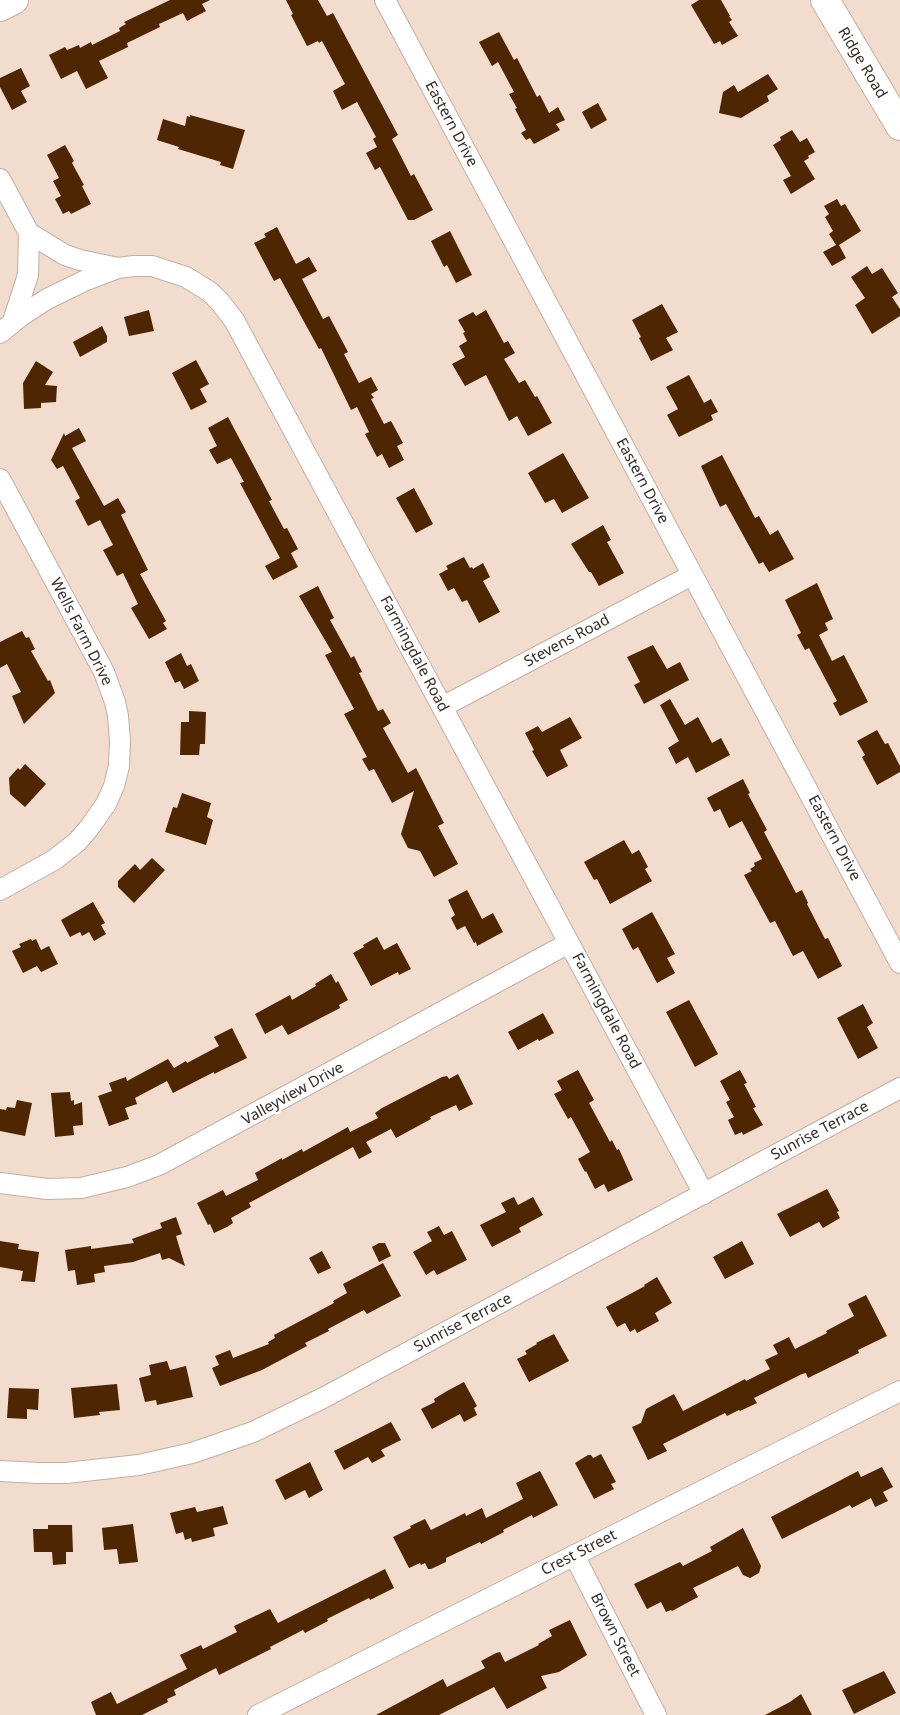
<!DOCTYPE html>
<style>
body{margin:0}
canvas{display:block;background:#f2dcce}
</style>
<canvas width="900" height="1715"></canvas>
<script>
const context = document.querySelector('canvas').getContext('2d');
context.lineJoin = 'round';
function paint(path, color) { context.fillStyle = color; context.fill(path, 'evenodd'); }
const toPath = rows => new Path2D(rows.map(r => 'M' + r).join(''));
function stroke(path, color, width, dash) { context.strokeStyle = color; context.lineWidth = width; context.lineCap = dash ? 'butt' : 'round'; context.setLineDash(dash || []); context.stroke(path); }
function label(font, color, halo, rows, align = 'center') {
  context.font = font + ' "Noto Sans",sans-serif'; context.lineWidth = 5; context.setLineDash([]); context.textBaseline = 'middle'; context.strokeStyle = halo; context.fillStyle = color; for (const [text, x, y, turn = 0] of rows) {
    context.save(); context.translate(x, y); context.rotate((+turn || 0) * Math.PI / 180); context.textAlign = isNaN(turn) ? turn : align; if (halo) context.strokeText(text, 0, 0); context.fillText(text, 0, 0); context.restore();
  }
}
paint(toPath([
 [170,0,210,0,202,4,206,11,187,21,183,13,159,24,160,27,127,43,128,47,99,61,108,78,86,89,77,71,61,79,49,55,65,47,67,50,79,45,80,48,91,42,92,45,120,31,119,28,126,24,124,22],
 [286,0,318,0,327,16,333,13,398,135,392,139,411,176,414,174,433,210,414,220,408,220,380,167,375,170,366,153,377,147,373,139,376,137,357,102,342,110,333,91,345,84,322,41,319,43,318,41,307,46,291,15,293,14],
 [699,0,721,0,730,16,729,16,732,20,729,22,738,36,722,45,720,41,714,44,691,5],
 [499,32,514,60,517,58,537,97,540,95,549,113,558,107,565,120,556,124,560,130,534,144,530,138,526,140,521,133,526,130,515,109,517,108,509,94,514,92,498,62,492,66,479,42],
 [21,68,30,86,21,91,27,102,12,110,0,87,0,78],
 [768,74,778,89,767,96,769,101,741,118,719,113,723,92,734,85,738,92],
 [598,103,607,120,591,129,582,112],
 [190,115,245,130,233,169,220,165,221,162,178,149,179,147,157,140,163,119,185,126,187,116,190,117],
 [792,130,800,142,807,138,815,152,808,156,809,158,804,161,815,179,791,194,783,180,791,176,773,145,781,140,780,137],
 [65,145,74,161,72,163,84,185,82,186,91,204,71,214,69,211,63,214,55,199,61,196,53,181,59,178,47,155],
 [837,199,841,206,845,204,861,231,839,245,846,258,832,266,823,252,836,245,829,234,833,231,825,217,829,214,824,206],
 [277,227,296,264,309,257,317,271,302,279,323,319,329,316,348,352,344,354,359,383,371,377,378,390,371,394,374,398,371,399,384,424,391,421,403,443,397,446,404,460,389,468,382,454,377,457,365,434,369,432,357,407,351,410,321,348,319,349,280,278,274,281,254,243,266,237,264,234],
 [450,231,472,275,456,283,447,265,444,267,431,241],
 [867,266,872,274,882,268,898,293,892,297,900,309,900,316,872,334,855,305,865,298,851,277],
 [662,304,678,332,666,338,673,350,651,361,639,338,641,337,632,320],
 [149,310,154,331,129,336,124,317],
 [486,310,504,343,508,341,515,353,504,359,519,383,525,380,535,397,537,396,552,423,528,436,517,416,509,421,486,375,465,386,452,364,465,357,459,346,467,341,463,333,465,332,458,320,473,312,476,316],
 [102,326,107,336,107,342,80,357,73,342],
 [196,360,209,384,200,389,207,402,191,410,172,373],
 [36,361,53,372,45,385,57,386,56,402,41,403,41,408,24,409,23,383],
 [689,375,704,403,711,399,718,412,711,415,713,420,679,437,667,415,678,409,666,387],
 [228,417,272,500,269,501,284,529,287,528,298,549,291,553,298,567,273,580,265,566,280,558,240,483,244,482,231,458,217,464,209,450,217,446,208,428],
 [79,428,86,441,72,448,104,506,118,498,126,512,121,515,148,570,140,574,166,621,163,623,167,629,149,639,131,608,138,604,123,573,117,576,103,550,113,545,100,520,88,526,75,501,80,498,63,466,57,469,51,460,64,433,65,436],
 [563,453,589,498,562,513,554,499,545,503,528,473],
 [722,455,755,518,759,516,770,535,778,530,794,559,769,572,763,562,759,564,726,504,720,507,701,466],
 [414,488,433,524,416,533,396,498],
 [603,525,611,540,607,542,624,573,599,586,591,572,589,572,571,544],
 [464,557,470,568,472,567,473,569,483,563,490,577,483,581,500,612,479,623,467,600,462,602,454,588,448,591,439,574,448,569,446,566],
 [817,583,833,619,825,623,828,630,819,635,832,661,844,655,868,702,840,716,833,703,837,701,809,648,805,650,797,635,801,633,785,600],
 [318,586,334,618,330,620,351,658,354,656,362,672,359,673,378,711,383,709,391,723,383,728,408,773,416,768,444,823,438,826,458,864,434,877,420,851,408,848,401,834,414,791,392,803,374,769,369,771,362,759,367,757,344,714,354,709,325,655,332,652,299,596],
 [22,631,26,638,29,637,35,649,31,651,48,681,50,680,55,693,24,724,12,696,21,692,7,664,0,668,0,642],
 [653,645,667,669,680,662,689,680,644,704,634,685,640,682,627,657],
 [181,653,187,666,191,664,199,681,184,689,180,681,175,683,165,662],
 [670,699,685,725,698,717,712,743,721,738,730,755,696,773,688,757,676,764,668,748,679,741,660,705],
 [189,711,206,712,205,744,200,744,199,755,180,755,181,722,189,722],
 [570,717,582,738,560,750,568,766,547,777,532,751,534,750,525,733,538,726,542,732],
 [877,730,885,744,888,743,900,766,900,772,877,785,862,757,865,755,857,741],
 [25,764,46,784,25,807,10,794,9,778,18,768,20,770],
 [743,779,750,793,748,794,767,830,764,832,796,893,802,890,808,903,807,904,825,939,828,938,842,966,818,979,803,951,793,956,775,921,770,923,744,875,752,871,750,869,755,866,754,863,762,859,742,821,729,828,720,809,714,812,707,798],
 [182,793,211,803,207,817,213,820,206,845,165,832,173,807,177,808],
 [624,840,632,854,639,850,648,867,645,869,652,881,610,904,597,879,594,880,584,862],
 [152,858,165,870,134,903,118,887,118,881,135,864,140,870],
 [467,890,482,919,493,913,503,932,477,946,476,942,474,943,465,926,457,930,451,918,455,915,448,900],
 [93,902,105,923,101,925,106,934,94,941,89,932,82,936,80,932,70,937,61,920],
 [652,912,675,954,667,958,675,973,657,983,638,947,633,950,622,929],
 [377,937,384,950,397,943,411,969,399,975,398,972,371,986,353,953,364,947,363,945],
 [31,939,32,941,36,939,41,950,49,946,58,964,41,972,37,966,23,973,12,951,21,947,19,944],
 [331,974,336,983,338,981,348,1000,339,1005,340,1008,288,1035,282,1025,265,1034,255,1014,290,995,292,1000,316,986,315,984],
 [689,1000,718,1054,695,1067,666,1012],
 [863,1004,873,1023,867,1027,878,1048,858,1059,837,1018],
 [543,1013,554,1033,539,1041,538,1039,518,1050,508,1032],
 [232,1028,247,1058,214,1074,214,1072,173,1093,167,1081,135,1098,137,1104,125,1108,129,1119,109,1126,98,1096,112,1091,109,1083,126,1077,127,1081,168,1059,174,1068,186,1061,187,1063,219,1046,214,1037],
 [578,1070,594,1100,589,1103,610,1142,612,1140,617,1150,619,1149,633,1180,608,1192,604,1184,595,1189,586,1171,585,1172,578,1159,590,1152,571,1117,568,1119,554,1094,562,1090,557,1081],
 [740,1070,747,1083,744,1084,756,1107,753,1108,763,1125,743,1135,742,1132,735,1135,728,1120,734,1117,726,1102,730,1100,720,1081],
 [458,1074,473,1104,459,1111,456,1105,430,1117,431,1119,396,1138,391,1129,366,1142,372,1152,359,1159,353,1147,249,1203,251,1207,231,1218,233,1223,227,1227,214,1233,210,1224,208,1225,197,1203,223,1190,226,1196,258,1180,255,1173,282,1158,282,1160,302,1149,303,1152,348,1127,350,1132,378,1118,375,1113,382,1108,442,1077,447,1076,449,1079],
 [70,1092,71,1101,74,1100,74,1105,82,1102,83,1125,73,1126,74,1135,55,1137,51,1093],
 [17,1100,32,1103,25,1136,0,1131,0,1109,6,1110,7,1107,15,1108],
 [827,1189,839,1211,837,1212,840,1218,823,1228,819,1222,790,1237,777,1214],
 [514,1197,518,1205,533,1197,543,1215,519,1228,521,1232,492,1247,480,1225,506,1212,501,1203],
 [176,1217,182,1234,176,1236,185,1266,169,1258,162,1260,160,1253,133,1262,104,1266,105,1272,94,1274,95,1282,77,1285,75,1270,68,1271,65,1250,91,1246,91,1249,134,1243,132,1239,162,1228,160,1223],
 [439,1226,444,1235,452,1231,467,1260,437,1275,434,1270,426,1275,413,1252,432,1241,427,1232],
 [0,1241,19,1244,18,1249,39,1252,35,1282,21,1281,23,1271,0,1267],
 [742,1241,754,1264,725,1279,713,1257],
 [379,1243,385,1243,391,1256,379,1262,372,1247],
 [322,1251,331,1268,318,1274,309,1258],
 [383,1263,401,1296,367,1314,364,1310,328,1329,329,1331,305,1343,307,1346,262,1370,220,1386,212,1368,219,1365,215,1356,230,1350,233,1358,269,1344,268,1342,275,1338,274,1335,334,1303,333,1301,347,1293,343,1284],
 [657,1277,672,1303,655,1313,659,1321,637,1333,635,1329,630,1332,625,1323,617,1327,606,1307,645,1286,644,1285],
 [866,1295,887,1336,858,1350,859,1353,808,1378,806,1373,802,1374,754,1398,757,1403,740,1411,739,1410,727,1416,725,1413,663,1444,667,1451,648,1460,632,1427,641,1423,646,1409,674,1394,683,1411,745,1379,746,1381,770,1369,765,1360,778,1354,773,1345,789,1337,795,1349,827,1333,826,1331,854,1316,848,1304],
 [554,1334,569,1361,529,1382,517,1359,527,1354,525,1351,537,1344,536,1343],
 [167,1361,170,1370,186,1366,193,1397,157,1405,156,1400,145,1402,139,1378,151,1375,149,1365],
 [464,1382,477,1406,474,1408,477,1415,464,1422,460,1414,432,1429,421,1409,435,1402,434,1399,447,1391],
 [117,1384,120,1410,99,1412,100,1415,74,1418,71,1388],
 [9,1388,39,1389,38,1410,27,1409,27,1419,7,1418],
 [391,1422,401,1440,381,1450,385,1456,372,1463,368,1457,344,1470,334,1451],
 [601,1454,616,1482,611,1484,614,1489,594,1499,575,1463,588,1455,591,1455,593,1458],
 [310,1462,323,1490,309,1498,305,1490,285,1500,275,1480],
 [882,1467,893,1487,883,1492,888,1501,875,1507,871,1498,852,1508,850,1505,782,1539,771,1517,858,1471,861,1477],
 [540,1471,558,1505,533,1518,532,1515,503,1530,504,1532,481,1544,480,1542,446,1558,446,1562,431,1569,428,1569,425,1563,421,1565,420,1563,409,1568,393,1537,411,1528,410,1526,425,1519,431,1530,465,1513,466,1516,482,1508,486,1518,523,1499,516,1483],
 [223,1506,228,1524,213,1528,215,1536,192,1542,191,1538,185,1540,183,1532,176,1534,170,1513,195,1507,197,1512],
 [133,1524,138,1562,119,1564,117,1549,104,1550,102,1528],
 [48,1525,72,1525,73,1552,66,1552,66,1564,53,1565,52,1552,34,1552,33,1529,48,1529],
 [743,1528,761,1566,759,1573,750,1578,743,1575,738,1566,693,1588,698,1597,672,1611,671,1610,666,1612,661,1602,647,1609,634,1584,680,1562,683,1566,712,1551,710,1547],
 [385,1569,394,1588,370,1600,369,1598,327,1619,328,1621,305,1633,303,1630,270,1647,271,1649,219,1675,216,1668,174,1690,176,1695,167,1699,168,1702,142,1715,96,1715,91,1702,111,1692,117,1704,187,1669,180,1655,201,1645,203,1649,237,1632,234,1626,270,1609,278,1623],
 [570,1620,587,1655,559,1672,541,1676,547,1688,507,1709,494,1687,439,1715,376,1715,443,1679,447,1687,485,1668,481,1661,496,1653,500,1652,505,1662,539,1645,538,1644,552,1636,549,1630],
 [884,1671,896,1693,854,1714,842,1690],
 [801,1694,812,1715,765,1715,790,1702]
]), '#4e2602');
const street = toPath([
 [385,0,900,963],
 [0,179,29,233,28,275,13,321],
 [29,233,65,255,80,260,118,268,134,266,152,266,186,277,210,292,220,302,234,320,704,1194],
 [0,333,21,316,47,299,84,281,118,268],
 [0,479,104,672,115,702,118,716,120,741,119,766,114,786,106,804,89,828,77,842,54,860,0,890],
 [442,707,692,575],
 [0,1183,47,1189,81,1188,127,1177,159,1165,569,943],
 [0,1471,38,1473,66,1473,139,1465,192,1453,253,1432,323,1398,900,1088],
 [574,1555,656,1715],
 [258,1715,900,1391]
]);
const secondary = toPath([
 [825,0,900,126],
 [0,7,14,0]
]);
stroke(street, '#c3afa1', 22);
stroke(secondary, '#c3afa1', 30);
stroke(street, '#fff', 20);
stroke(secondary, '#fff', 28);
label('15px', '#352c27', '#fff', [
 ["Ridge Road",862,63,59],
 ["Eastern Drive",451,124,62],
 ["Eastern Drive",642,481,62],
 ["Wells Farm Drive",81,632,63],
 ["Stevens Road",567,641,-28],
 ["Farmingdale Road",414,654,62],
 ["Eastern Drive",834,838,62],
 ["Farmingdale Road",606,1011,62],
 ["Valleyview Drive",293,1094,-29],
 ["Sunrise Terrace",820,1131,-28],
 ["Sunrise Terrace",463,1323,-28],
 ["Crest Street",579,1553,-27],
 ["Brown Street",615,1635,63]
]);
</script>
